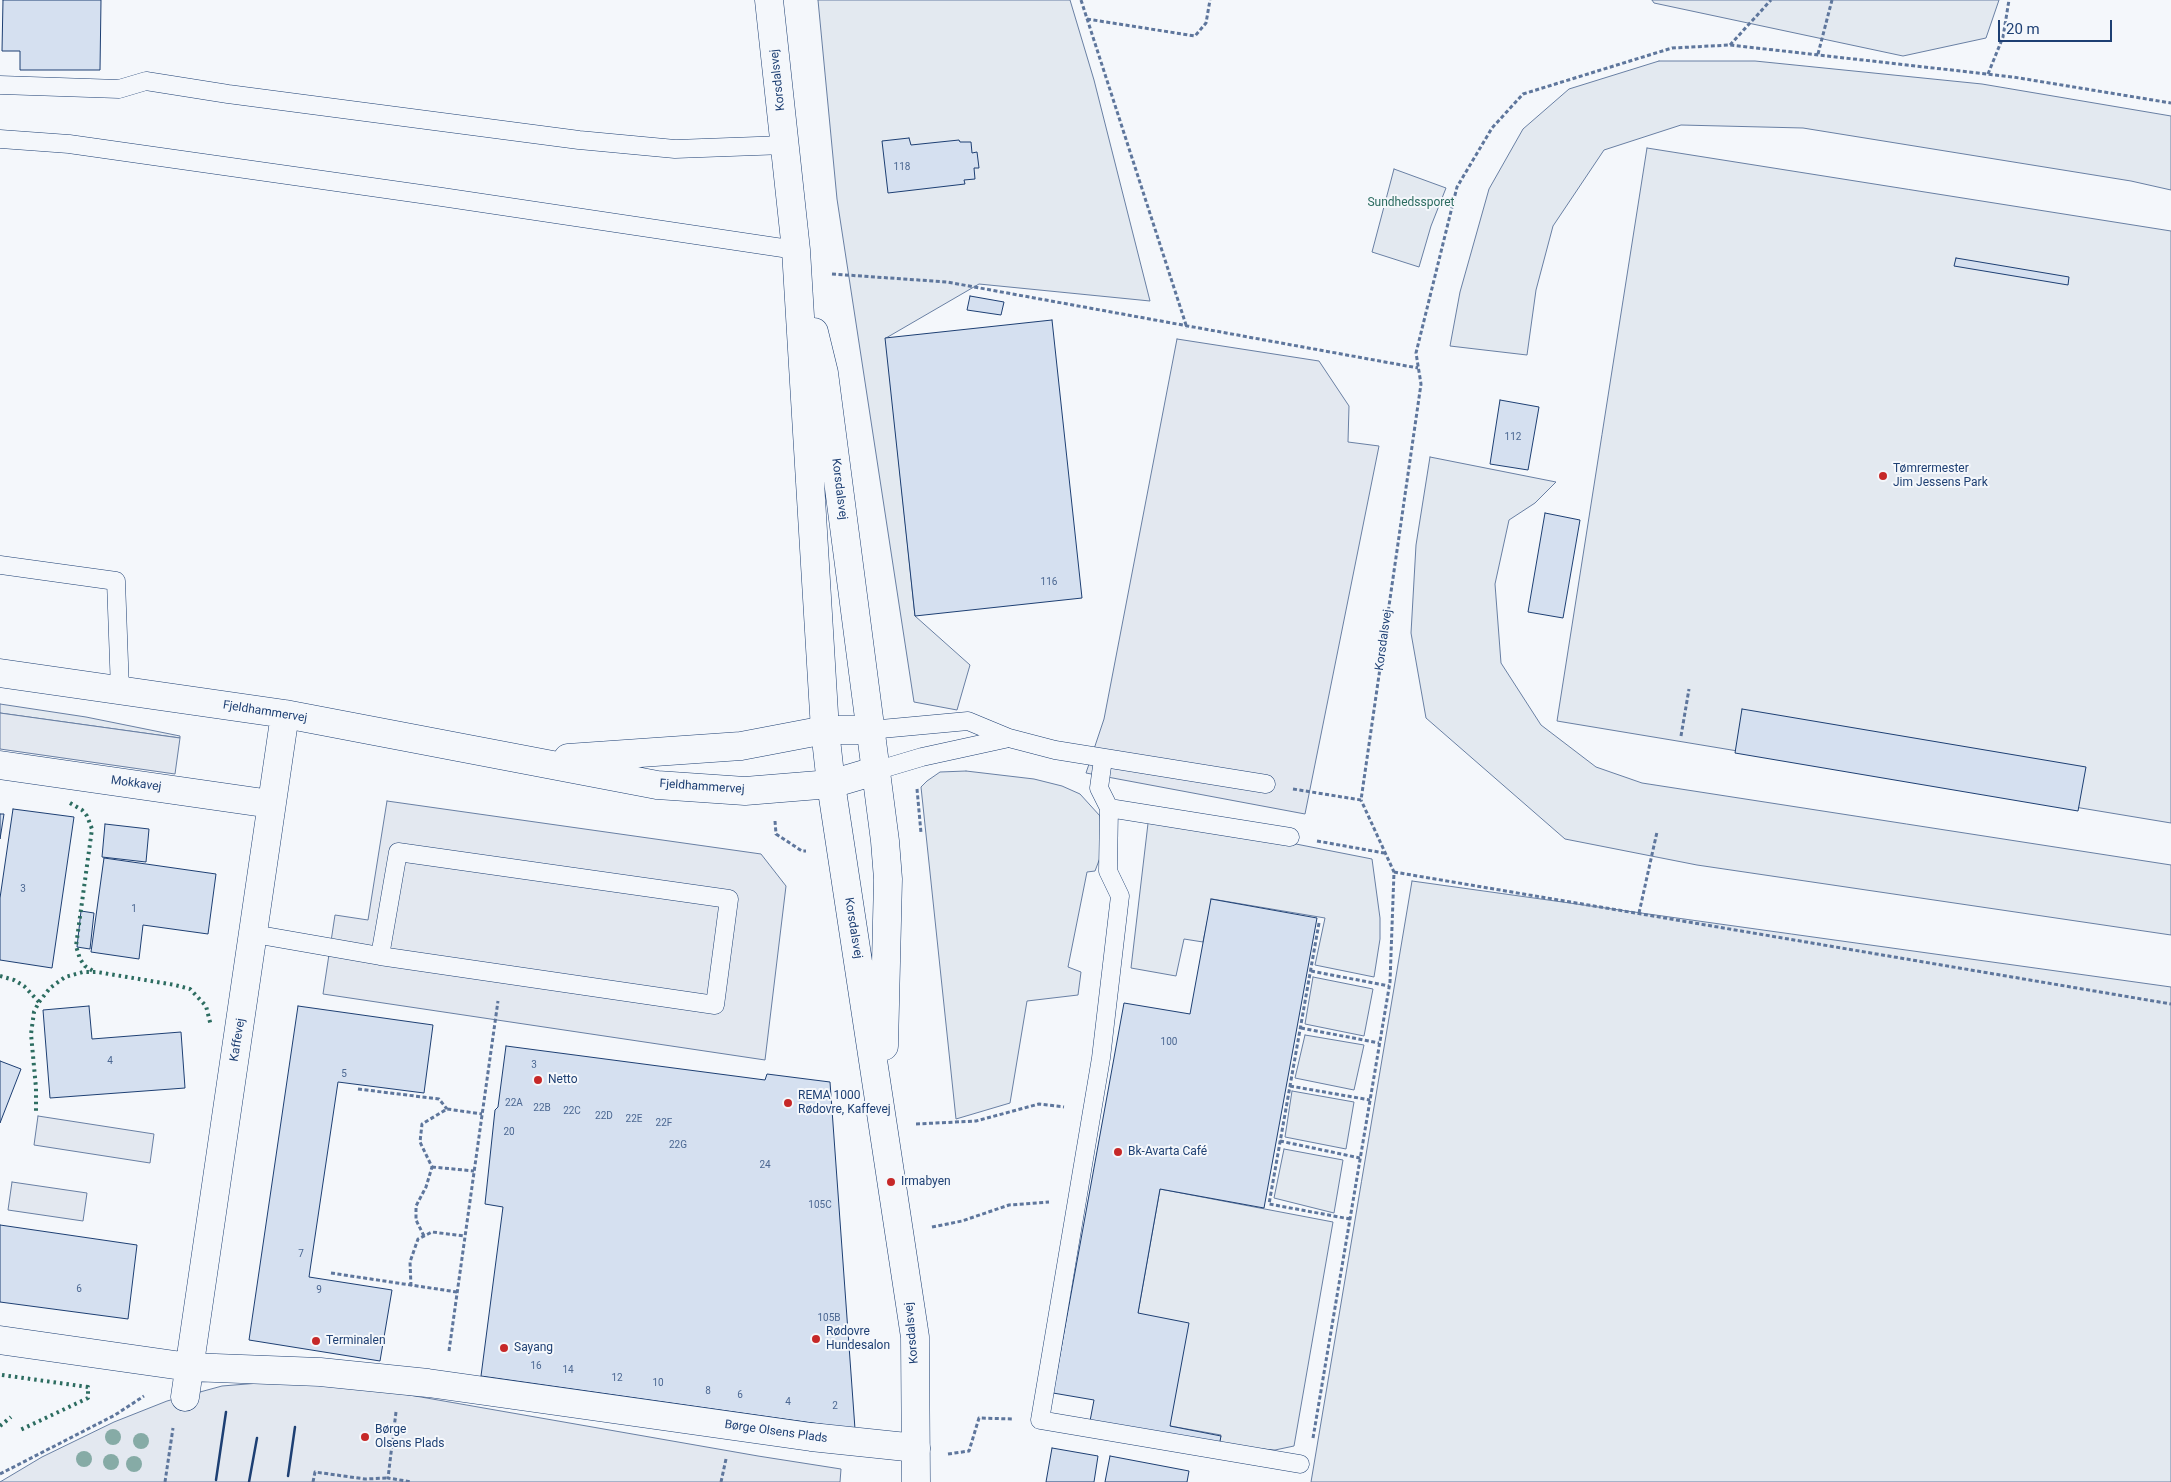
<!DOCTYPE html>
<meta charset="utf-8">
<style>
body{margin:0}
#map{position:relative;width:2171px;height:1482px;overflow:hidden;background:#f4f7fb;font-family:Roboto,sans-serif}
canvas{display:block}
.scale{position:absolute;left:1998px;top:20px;width:114px;height:22px;box-sizing:border-box;border:2px solid #1d3f73;border-top:0;padding-left:6px;font-size:15px;line-height:18px;white-space:nowrap;color:#1d3f73;-webkit-text-stroke:4px #f4f7fb;paint-order:stroke}
</style>
<div id="map">
<canvas width="2171" height="1482"></canvas>
<div class="scale">20 m</div>
</div>
<script>
const context = document.querySelector('canvas').getContext('2d');
context.lineJoin = 'round';
function paint(path, color) { context.fillStyle = color; context.fill(path, 'evenodd'); }
const toPath = rows => new Path2D(rows.map(r => 'M' + r).join(''));
function stroke(path, color, width, dash) { context.strokeStyle = color; context.lineWidth = width; context.lineCap = dash ? 'butt' : 'round'; context.setLineDash(dash || []); context.stroke(path); }
function label(font, color, halo, rows, align = 'center') {
  context.font = font + ' Roboto,sans-serif'; context.lineWidth = 4; context.setLineDash([]); context.textBaseline = 'middle'; context.strokeStyle = halo; context.fillStyle = color; for (const [text, x, y, turn = 0] of rows) {
    context.save(); context.translate(x, y); context.rotate((+turn || 0) * Math.PI / 180); context.textAlign = isNaN(turn) ? turn : align; if (halo) context.strokeText(text, 0, 0); context.fillText(text, 0, 0); context.restore();
  }
}
const green = toPath([
 [818,0,1070,0,1094,80,1150,301,979,284,886,338,915,616,970,665,957,710,914,702,837,199,818,0],
 [1652,0,1999,0,1986,38,1903,56,1654,3,1652,0],
 [1659,61,1755,61,1982,84,2171,116,2171,190,2131,181,1803,128,1681,125,1604,150,1553,226,1536,290,1527,355,1450,346,1460,292,1489,189,1523,129,1569,89,1659,61],
 [1647,148,2171,231,2171,823,1557,721,1647,148],
 [1394,169,1446,188,1431,226,1419,267,1372,252,1394,169],
 [1430,457,1556,482,1535,503,1509,520,1495,584,1501,663,1541,725,1596,767,1642,783,2171,865,2171,935,1697,865,1565,839,1426,718,1411,633,1416,545,1430,457],
 [0,704,86,717,180,736,180,738,0,713,0,704],
 [966,771,1034,779,1062,786,1080,794,1100,816,1103,850,1095,871,1087,872,1068,967,1081,972,1078,995,1027,1001,1010,1103,956,1119,921,787,927,781,940,772,966,771],
 [1149,815,1372,859,1380,918,1380,939,1374,977,1315,965,1325,918,1212,899,1203,942,1184,939,1176,976,1131,968,1149,815],
 [1412,881,2171,987,2171,1482,1311,1482,1412,881],
 [1313,977,1373,989,1364,1036,1305,1024,1313,977],
 [1305,1035,1364,1045,1354,1090,1295,1078,1305,1035],
 [1292,1091,1354,1102,1346,1149,1285,1137,1292,1091],
 [1284,1149,1343,1160,1334,1213,1274,1198,1284,1149],
 [1160,1189,1333,1222,1294,1446,1275,1450,1219,1446,1221,1435,1170,1426,1138,1313,1160,1189]
]);
paint(green, '#e3e9f0');
stroke(green, '#687fa3', 1);
const parking = toPath([
 [1177,339,1319,361,1349,406,1348,442,1379,446,1305,814,1086,773,1104,719,1177,339],
 [0,713,180,738,175,774,0,749,0,713],
 [387,801,761,854,786,886,765,1060,323,994,335,915,368,920,387,801],
 [38,1116,154,1134,150,1163,34,1145,38,1116],
 [12,1182,87,1193,83,1221,8,1210,12,1182],
 [309,1379,398,1393,758,1456,841,1469,840,1482,0,1482,42,1457,114,1422,167,1401,222,1386,309,1379]
]);
paint(parking, '#e3e8f0');
stroke(parking, '#687fa3', 1);
const building = toPath([
 [3,0,101,0,100,70,20,70,20,51,2,51,3,0],
 [909,138,911,145,959,140,960,142,971,142,972,153,977,152,979,168,974,168,975,179,964,180,965,184,888,193,882,141,909,138],
 [1956,258,2069,277,2068,285,1954,266,1956,258],
 [970,296,1004,302,1001,315,967,310,970,296],
 [1052,320,1082,598,915,616,885,338,1052,320],
 [1500,400,1539,407,1528,470,1490,464,1500,400],
 [1545,513,1580,520,1563,618,1528,612,1545,513],
 [1742,709,2086,767,2078,811,1735,753,1742,709],
 [13,809,74,817,52,968,0,960,0,898,13,809],
 [0,814,4,814,0,839,0,814],
 [105,824,149,829,146,862,102,857,105,824],
 [104,858,216,874,208,934,143,925,139,959,91,952,104,858],
 [1211,899,1317,918,1264,1208,1160,1189,1138,1313,1189,1323,1170,1426,1221,1436,1219,1446,1090,1421,1094,1400,1053,1393,1124,1003,1190,1014,1211,899],
 [81,911,94,913,90,949,77,947,81,911],
 [89,1006,92,1039,181,1032,185,1088,50,1098,43,1010,89,1006],
 [298,1006,433,1025,424,1093,338,1082,309,1277,392,1290,380,1361,249,1340,298,1006],
 [506,1046,765,1080,767,1074,830,1082,855,1429,481,1376,503,1207,485,1204,495,1110,498,1107,506,1046],
 [0,1061,21,1069,0,1123,0,1061],
 [0,1225,137,1245,128,1319,0,1302,0,1225],
 [1052,1448,1098,1456,1094,1482,1046,1482,1052,1448],
 [1110,1456,1189,1471,1187,1482,1105,1482,1110,1456]
]);
paint(building, '#d5e0f0');
stroke(building, '#1d3f73', 1);
const lane = toPath([
 [0,85,119,89,146,81,228,94,579,140,675,149,785,145],
 [0,139,69,144,442,197,796,250],
 [0,565,116,581,120,690],
 [870,730,968,721,1009,738,1055,750,1266,784],
 [1103,759,1099,788,1109,808,1108,871,1120,896,1101,1058,1040,1420,1300,1464],
 [875,771,922,757,1009,738],
 [1109,808,1290,837],
 [254,934,380,956,715,1005,729,899,398,852,380,956]
]);
const street = toPath([
 [0,673,285,714,657,785,745,791,831,784,875,771],
 [568,758,741,746,825,730,870,730],
 [0,765,271,804],
 [0,1340,189,1367,320,1372,428,1383,811,1437,916,1448],
 [185,1397,285,714]
]);
const secondary = toPath([
 [769,0,796,250,825,730,831,784,915,1337,916,1482],
 [814,332,824,373,885,841,888,879,884,1046]
]);
stroke(lane, '#1d3f73', 19);
stroke(street, '#1d3f73', 29);
stroke(secondary, '#1d3f73', 29);
stroke(toPath([
 [1081,0,1187,328],
 [1087,19,1195,36,1206,23,1210,0],
 [1730,45,1771,0],
 [1818,54,1832,0],
 [1988,74,2003,37,2009,0],
 [832,274,947,282,1418,368],
 [1681,736,1689,689],
 [917,789,921,833],
 [1293,789,1361,800,1421,384,1416,353,1457,187,1492,128,1523,94,1672,48,1730,45,2013,77,2171,103],
 [775,821,776,834,802,851,806,851],
 [1317,841,1384,853],
 [1394,872,2171,1004],
 [1639,913,1657,832],
 [1319,923,1269,1204,1350,1219],
 [1311,971,1389,986],
 [1301,1028,1379,1043],
 [1290,1086,1370,1100],
 [358,1089,439,1099,447,1109],
 [916,1124,976,1121,1039,1104,1064,1107],
 [1280,1141,1360,1158],
 [432,1167,474,1171],
 [932,1227,962,1221,1009,1205,1049,1202],
 [424,1236,416,1220,416,1206,426,1187,432,1167,420,1142,422,1124,447,1109,482,1114],
 [331,1273,457,1292],
 [411,1286,410,1262,418,1239,432,1232,465,1236],
 [449,1351,498,1001],
 [396,1412,388,1478,412,1482],
 [1313,1438,1390,982,1394,872,1361,800],
 [948,1454,969,1451,979,1418,1012,1419],
 [0,1474,115,1415,144,1396],
 [165,1482,173,1428],
 [313,1482,315,1472,365,1479,388,1478],
 [721,1482,726,1459]
]), '#5e769c', 3, [4, 2.5]);
stroke(lane, '#f4f7fb', 18);
stroke(street, '#f4f7fb', 28);
stroke(secondary, '#f4f7fb', 28);
stroke(toPath([
 [70,803,82,810,87,816,92,829,76,946,80,959,85,966,93,971],
 [0,976,14,980,24,986,39,1002,34,1012,31,1034,36,1088,36,1114],
 [39,1002,50,988,65,977,83,972,97,972,175,985,190,989,206,1006,211,1026],
 [2,1375,88,1387,88,1398,18,1431],
 [0,1426,11,1417]
]), '#2c6c60', 4, [2.5, 4]);
stroke(toPath([
 [288,1476,295,1427],
 [216,1480,226,1412],
 [249,1482,257,1438]
]), '#1d3f73', 2.5);
context.fillStyle = '#86aba6';
for (const [x, y] of [
 [113,1437],
 [141,1441],
 [84,1459],
 [111,1462],
 [134,1464]
]) { context.beginPath(); context.arc(x, y, 8, 0, 2 * Math.PI); context.fill(); }
for (const [x, y, r, color] of [
 [1883,476,5,"#c62828"],
 [538,1080,5,"#c62828"],
 [788,1103,5,"#c62828"],
 [1118,1152,5,"#c62828"],
 [891,1182,5,"#c62828"],
 [816,1339,5,"#c62828"],
 [316,1341,5,"#c62828"],
 [504,1348,5,"#c62828"],
 [365,1437,5,"#c62828"]
]) { const dot = new Path2D(); dot.arc(x, y, r, 0, 2 * Math.PI); context.fillStyle = color; context.fill(dot); stroke(dot, '#f4f7fb', 2); }
label('10px', '#4b6792', null, [
 ["118",902,167],
 ["112",1513,437],
 ["116",1049,582],
 ["3",23,889],
 ["1",134,909],
 ["100",1169,1042],
 ["4",110,1061],
 ["3",534,1065],
 ["5",344,1074],
 ["22A",514,1103],
 ["22B",542,1108],
 ["22C",572,1111],
 ["22D",604,1116],
 ["22E",634,1119],
 ["22F",664,1123],
 ["20",509,1132],
 ["22G",678,1145],
 ["24",765,1165],
 ["105C",820,1205],
 ["7",301,1254],
 ["6",79,1289],
 ["9",319,1290],
 ["105B",829,1318],
 ["16",536,1366],
 ["14",568,1370],
 ["12",617,1378],
 ["10",658,1383],
 ["8",708,1391],
 ["6",740,1395],
 ["4",788,1402],
 ["2",835,1406]
]);
label('12px', '#1d3f73', '#f4f7fb', [
 ["Korsdalsvej",778,80,-96],
 ["Korsdalsvej",839,489,83],
 ["Korsdalsvej",1384,640,-82],
 ["Fjeldhammervej",265,712,9],
 ["Mokkavej",136,784,8],
 ["Fjeldhammervej",702,787,4],
 ["Korsdalsvej",853,928,81],
 ["Kaffevej",238,1040,-81],
 ["Korsdalsvej",912,1333,-95],
 ["Børge Olsens Plads",776,1432,8]
]);
label('12px', '#2c6c60', '#f4f7fb', [
 ["Sundhedssporet",1411,203]
]);
label('12px', '#1d3f73', '#f4f7fb', [
 ["Tømrermester",1893,469],
 ["Jim Jessens Park",1893,483],
 ["Netto",548,1080],
 ["REMA 1000",798,1096],
 ["Rødovre, Kaffevej",798,1110],
 ["Bk-Avarta Café",1128,1152],
 ["Irmabyen",901,1182],
 ["Rødovre",826,1332],
 ["Hundesalon",826,1346],
 ["Terminalen",326,1341],
 ["Sayang",514,1348],
 ["Børge",375,1430],
 ["Olsens Plads",375,1444]
], 'left');
</script>
